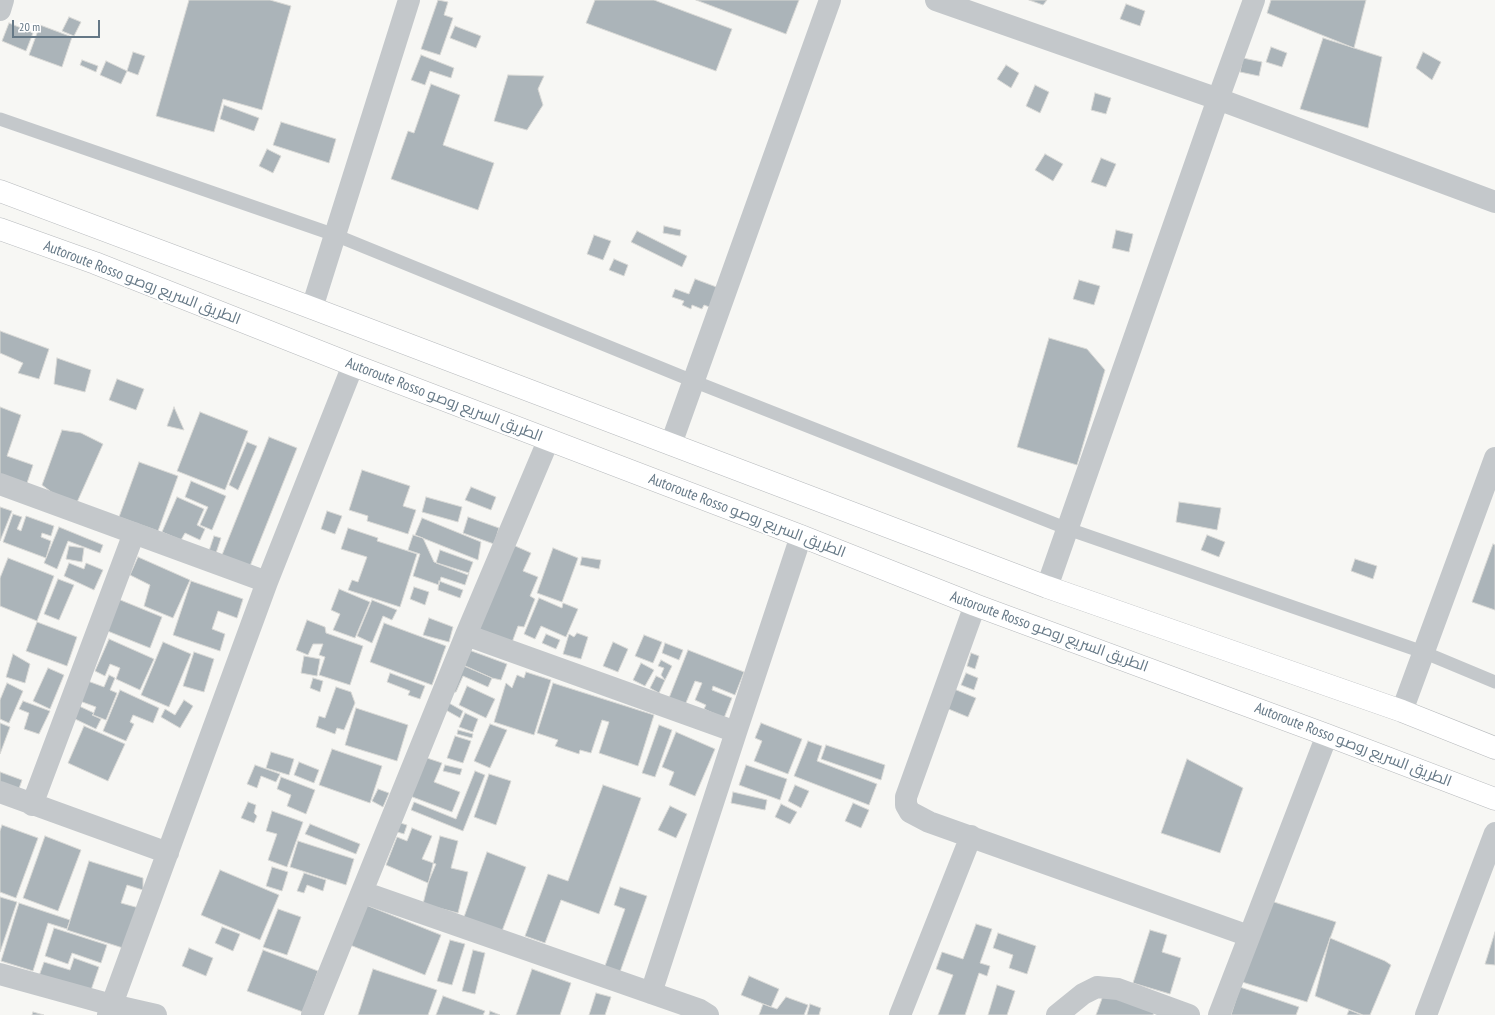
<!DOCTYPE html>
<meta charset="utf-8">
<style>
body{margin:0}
#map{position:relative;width:1495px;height:1015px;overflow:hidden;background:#f7f7f4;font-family:"PT Sans Narrow",sans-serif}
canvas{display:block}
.scale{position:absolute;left:12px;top:20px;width:88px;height:18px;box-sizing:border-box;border:2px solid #657886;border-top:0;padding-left:5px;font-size:12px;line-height:14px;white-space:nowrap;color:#657886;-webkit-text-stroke:3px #fff;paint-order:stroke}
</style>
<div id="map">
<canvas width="1495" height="1015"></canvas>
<div class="scale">20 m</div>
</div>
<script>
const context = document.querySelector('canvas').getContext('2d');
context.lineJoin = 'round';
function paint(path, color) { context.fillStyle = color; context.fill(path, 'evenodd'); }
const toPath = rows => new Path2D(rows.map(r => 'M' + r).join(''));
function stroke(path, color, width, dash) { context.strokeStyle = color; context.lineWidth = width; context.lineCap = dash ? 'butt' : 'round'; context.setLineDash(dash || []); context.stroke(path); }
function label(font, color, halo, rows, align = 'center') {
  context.font = font + ' "PT Sans Narrow",Cairo,sans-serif'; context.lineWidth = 4; context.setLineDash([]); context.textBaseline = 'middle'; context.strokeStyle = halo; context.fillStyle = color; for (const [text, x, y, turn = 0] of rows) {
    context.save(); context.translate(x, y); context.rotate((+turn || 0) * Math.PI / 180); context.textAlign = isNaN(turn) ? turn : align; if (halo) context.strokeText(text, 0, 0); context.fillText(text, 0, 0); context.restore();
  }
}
const building = toPath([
 [189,0,270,0,291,6,262,110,223,99,214,132,156,116,189,0],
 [438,0,448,2,444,15,453,18,440,55,421,49,438,0],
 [595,0,654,0,732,29,716,71,586,23,595,0],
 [696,0,799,0,786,34,696,0],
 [1029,0,1047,0,1043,5,1029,0],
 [1271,0,1366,0,1354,48,1267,13,1271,0],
 [1126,4,1145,11,1140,26,1120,19,1126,4],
 [69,17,81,22,74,36,62,31,69,17],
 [9,23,33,33,26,51,2,41,9,23],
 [40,25,72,37,62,67,29,55,40,25],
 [455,26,481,36,476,48,450,38,455,26],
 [1323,38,1382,57,1368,128,1300,109,1323,38],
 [1271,47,1287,53,1282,67,1266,62,1271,47],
 [133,52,145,56,138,75,127,71,133,52],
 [1423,52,1441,62,1432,80,1416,68,1423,52],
 [421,55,454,68,451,78,430,71,425,85,411,80,421,55],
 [1243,58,1262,62,1259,76,1240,72,1243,58],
 [82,60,98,66,96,72,80,65,82,60],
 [106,61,127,71,121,84,100,75,106,61],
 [1006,65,1019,73,1011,88,997,79,1006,65],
 [508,75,544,76,538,89,543,105,527,130,494,121,508,75],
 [431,84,460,95,443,145,494,163,478,210,391,179,408,131,414,133,431,84],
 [1035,85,1049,92,1040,113,1026,106,1035,85],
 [1095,93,1111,98,1106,114,1091,110,1095,93],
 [224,105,259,118,254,131,220,119,224,105],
 [281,122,336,139,329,163,273,145,281,122],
 [267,149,281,156,273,173,259,166,267,149],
 [1045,154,1063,164,1053,181,1035,170,1045,154],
 [1101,158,1116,164,1106,187,1091,182,1101,158],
 [664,226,681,230,680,236,663,233,664,226],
 [1116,230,1133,234,1129,252,1112,248,1116,230],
 [637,231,687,256,682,267,631,242,637,231],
 [594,235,611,241,603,260,587,254,594,235],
 [614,259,628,265,624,276,609,270,614,259],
 [695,279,719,288,712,308,704,305,702,309,692,305,691,309,682,305,684,301,672,297,675,289,689,294,695,279],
 [1079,280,1100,286,1094,305,1073,299,1079,280],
 [0,331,49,349,39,379,18,373,23,363,0,353,0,331],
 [1049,338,1087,349,1105,370,1077,465,1017,447,1049,338],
 [57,358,91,370,85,392,54,384,57,358],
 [117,379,144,389,136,410,109,400,117,379],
 [0,407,21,415,7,456,33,465,25,489,0,480,0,407],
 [174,407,184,430,167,426,174,407],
 [200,412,248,431,225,490,177,471,200,412],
 [62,430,81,433,103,444,74,509,42,485,62,430],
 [269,437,297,448,248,571,220,560,269,437],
 [247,442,257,446,238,490,229,485,247,442],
 [139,462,178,476,158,531,119,517,139,462],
 [362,470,410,486,403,506,416,510,408,534,367,521,368,516,349,510,362,470],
 [191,481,226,496,212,530,200,525,208,507,185,497,191,481],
 [471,487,496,497,491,510,465,500,471,487],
 [177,497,204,509,197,525,205,529,200,540,185,533,181,540,162,532,177,497],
 [426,497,462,507,458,522,422,512,426,497],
 [1179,502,1221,508,1217,530,1176,522,1179,502],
 [0,507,12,511,0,541,0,507],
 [327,511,342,516,335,534,321,529,327,511],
 [13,514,22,517,17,529,21,531,26,516,54,526,51,536,42,533,41,537,51,541,46,558,3,542,13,514],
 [468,517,499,528,494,544,463,533,468,517],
 [422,518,481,542,478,560,415,535,422,518],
 [59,527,103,545,100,553,68,541,57,569,44,563,59,527],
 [348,528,378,538,377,541,417,554,400,607,348,590,352,580,358,582,367,557,341,549,348,528],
 [413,535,423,538,434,562,469,573,465,585,441,577,439,585,413,576,420,554,408,550,413,535],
 [1207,535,1225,542,1219,557,1201,550,1207,535],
 [214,536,221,538,216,553,209,551,214,536],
 [1493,544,1495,545,1495,610,1472,602,1493,544],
 [513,545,531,553,523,571,538,577,530,596,535,599,524,627,518,626,511,645,478,631,513,545],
 [69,546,84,548,82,562,66,559,69,546],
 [553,548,578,558,562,602,537,593,553,548],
 [440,550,473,562,468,575,436,563,440,550],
 [138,557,190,580,173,618,144,606,150,585,130,575,138,557],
 [582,557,601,560,599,569,580,565,582,557],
 [8,558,54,576,37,621,0,606,0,578,8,558],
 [1355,559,1377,566,1373,579,1351,571,1355,559],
 [69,563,84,569,86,563,103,570,94,590,64,576,69,563],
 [58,579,74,585,59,620,44,614,58,579],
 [191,581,243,599,237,618,218,611,212,629,225,634,220,651,173,635,191,581],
 [439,581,463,590,460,598,438,590,439,581],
 [414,587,429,592,425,605,410,599,414,587],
 [339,589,370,602,355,638,333,630,340,614,331,610,339,589],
 [539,598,562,608,563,603,578,609,566,637,541,626,535,639,524,634,539,598],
 [118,599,162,617,150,648,105,630,118,599],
 [372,600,397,610,392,620,383,616,372,643,357,636,372,600],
 [429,618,453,627,449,642,423,635,429,618],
 [307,620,325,627,326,633,363,646,350,685,319,675,325,657,319,655,323,644,313,644,308,655,296,650,307,620],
 [37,622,77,637,67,666,26,651,37,622],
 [384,623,446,646,432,685,370,662,384,623],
 [577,633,588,637,581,659,563,654,569,634,574,637,577,633],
 [546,634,560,640,556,649,542,643,546,634],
 [644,635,662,642,653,663,635,656,644,635],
 [109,639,154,659,140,690,116,679,120,668,110,664,105,676,95,671,109,639],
 [163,642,191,654,169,707,141,695,163,642],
 [613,642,628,649,618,672,603,666,613,642],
 [665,643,683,650,679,660,662,653,665,643],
 [469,650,507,664,501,680,492,678,464,666,469,650],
 [688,650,744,672,735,695,713,686,712,690,732,698,724,718,704,709,706,705,695,700,702,683,695,681,685,705,669,698,688,650],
 [194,652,214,659,204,692,183,686,194,652],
 [971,653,979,656,975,669,967,666,971,653],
 [13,654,30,664,25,683,6,677,13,654],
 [304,656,320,659,317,676,301,673,304,656],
 [661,660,672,666,665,680,661,675,664,668,658,666,661,660],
 [641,663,654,670,645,686,633,680,641,663],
 [461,664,492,678,488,687,463,676,456,692,449,692,461,664],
 [48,668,64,675,50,709,33,701,48,668],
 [526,672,551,680,534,735,494,722,506,683,512,688,517,675,524,678,526,672],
 [390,673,425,686,420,699,408,695,410,691,387,682,390,673],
 [966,673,978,678,974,690,961,685,966,673],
 [109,675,115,678,110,690,117,693,106,720,93,715,96,707,77,700,85,680,104,687,109,675],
 [656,676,665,680,659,693,650,688,656,676],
 [313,678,323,681,320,692,310,688,313,678],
 [7,683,23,691,9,723,0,719,0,700,7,683],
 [553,683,654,715,638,766,599,753,609,722,602,720,591,753,580,750,579,754,555,746,558,740,537,733,553,683],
 [467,686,495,699,486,718,459,705,467,686],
 [336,687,351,692,355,703,344,730,337,728,335,734,316,727,319,716,325,718,336,687],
 [954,689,976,698,968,717,946,708,954,689],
 [120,690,159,708,153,723,133,715,130,722,134,724,126,741,103,731,120,690],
 [184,700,193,706,180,728,161,717,165,709,175,715,184,700],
 [23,701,50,711,39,734,24,729,29,713,19,709,23,701],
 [447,702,463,711,460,718,444,709,447,702],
 [79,706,94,713,92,715,101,719,96,729,73,718,79,706],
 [356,708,408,725,397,761,345,745,356,708],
 [465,713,478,719,473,732,459,727,465,713],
 [0,723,10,727,0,754,0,723],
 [761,723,802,739,788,774,754,761,762,741,755,738,761,723],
 [490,724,507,730,490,768,474,761,490,724],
 [659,725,672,730,655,777,642,773,659,725],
 [84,726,125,744,108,781,68,763,84,726],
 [458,730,473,734,472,738,457,734,458,730],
 [676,732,715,749,695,796,669,785,674,772,662,767,676,732],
 [455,736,471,741,463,763,447,758,455,736],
 [808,741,822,746,817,761,877,784,869,805,794,776,808,741],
 [826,745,885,765,881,780,821,759,826,745],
 [332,749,382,766,370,803,319,785,332,749],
 [271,752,294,759,289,775,266,768,271,752],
 [424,757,442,763,434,782,460,792,452,812,410,796,424,757],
 [1187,759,1243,788,1220,853,1161,833,1187,759],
 [299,762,319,770,314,783,294,775,299,762],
 [255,765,280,774,276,782,261,776,257,788,247,784,255,765],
 [445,765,462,769,460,775,443,771,445,765],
 [746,765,787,779,780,800,739,785,746,765],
 [475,771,485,775,463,831,411,810,414,802,456,819,475,771],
 [0,772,22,780,17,794,0,788,0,772],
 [489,774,511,781,496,825,474,817,489,774],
 [281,777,315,790,306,814,287,806,291,795,277,789,281,777],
 [603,785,641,798,599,914,561,900,545,943,525,936,548,874,568,881,603,785],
 [795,785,809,791,801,808,788,801,795,785],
 [378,789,389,793,383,807,372,801,378,789],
 [733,792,767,800,765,810,731,803,733,792],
 [248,802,256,805,254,813,257,816,254,823,241,818,248,802],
 [853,803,869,810,861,828,845,821,853,803],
 [781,804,797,812,790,824,775,817,781,804],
 [670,806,687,814,676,838,658,830,670,806],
 [272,811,303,822,287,867,268,860,277,834,266,831,272,811],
 [397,822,407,825,404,834,394,831,397,822],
 [310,824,360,844,356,854,305,834,310,824],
 [2,825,38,838,16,898,0,892,0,831,2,825],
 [412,828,432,836,422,859,436,864,428,883,386,865,397,837,407,841,412,828],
 [45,836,81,850,58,911,23,898,45,836],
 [440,836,458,841,451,868,468,872,458,913,423,904,440,836],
 [298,841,354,859,346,885,290,867,298,841],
 [487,852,526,867,502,931,464,917,487,852],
 [89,861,143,878,143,890,127,885,121,903,139,908,126,949,67,930,89,861],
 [272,867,288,872,282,891,266,886,272,867],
 [220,870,279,895,260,940,201,915,220,870],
 [304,873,326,880,323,891,307,885,304,893,297,891,304,873],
 [620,887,647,896,620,972,605,966,625,909,614,905,620,887],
 [0,897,17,902,0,952,0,897],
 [1271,901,1336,922,1307,1002,1242,982,1271,901],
 [19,903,70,920,67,929,48,923,33,971,1,961,19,903],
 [366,905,441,935,425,975,350,945,366,905],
 [278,909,301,917,287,955,263,947,278,909],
 [976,924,992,929,980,963,990,966,987,976,979,973,965,1015,938,1015,953,975,936,969,942,952,963,959,976,924],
 [222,927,240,934,233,951,215,943,222,927],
 [54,928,107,945,101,963,72,953,68,964,45,956,54,928],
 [1150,930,1167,935,1162,952,1181,958,1170,994,1133,983,1150,930],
 [1495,932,1495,965,1485,964,1495,932],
 [998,933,1036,946,1027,974,1009,968,1013,955,993,948,998,933],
 [1330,938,1385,961,1391,965,1370,1015,1363,1015,1315,996,1330,938],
 [450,940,465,944,452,985,437,981,450,940],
 [189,948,213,958,206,976,182,966,189,948],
 [263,950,318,971,303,1012,247,991,263,950],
 [473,950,485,953,475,994,462,991,473,950],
 [74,958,99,967,90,993,39,976,44,962,70,970,74,958],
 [373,969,437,990,428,1015,358,1015,373,969],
 [532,969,571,983,560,1015,516,1015,532,969],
 [749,976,779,989,771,1007,741,995,749,976],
 [997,985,1015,991,1007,1015,988,1015,997,985],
 [1240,987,1299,1007,1296,1015,1231,1015,1240,987],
 [596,993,611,997,605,1015,589,1015,596,993],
 [1104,993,1154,1012,1153,1015,1096,1015,1104,993],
 [443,996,485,1011,483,1015,436,1015,443,996],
 [786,997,808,1005,804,1015,759,1015,763,1004,777,1009,786,997],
 [810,1004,821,1008,819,1015,807,1015,810,1004],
 [1349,1010,1362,1015,1347,1015,1349,1010],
 [490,1011,500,1015,489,1015,490,1011],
 [33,1012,44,1015,32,1015,33,1012]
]);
paint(building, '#abb4b9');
stroke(building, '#d9d9d6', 1);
const highway = toPath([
 [0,191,312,308,1047,587,1402,711,1495,748],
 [0,229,95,263,353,365,801,536,975,605,1327,735,1495,799]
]);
stroke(highway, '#b7babd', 23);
stroke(toPath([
 [0,119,335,235,693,381,1068,529,1423,652,1495,682]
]), '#c4c8cb', 13);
stroke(toPath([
 [936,0,1218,99,1495,202],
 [0,10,3,0],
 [312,308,409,0],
 [671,444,830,0],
 [0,484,267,582],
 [1047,587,1218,99,1254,0],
 [975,605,906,797,906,805,910,812,929,822,1249,936],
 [466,635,736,732,801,536],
 [1402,711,1495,458],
 [0,792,168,853],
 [32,805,134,533],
 [362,892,700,1010,708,1015],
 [0,974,112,1005,156,1015],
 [651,993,736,732],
 [108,1015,267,582,353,365],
 [312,1015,466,635,548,441],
 [900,1015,971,836],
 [1057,1015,1083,994,1097,987,1118,989,1189,1015],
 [1219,1015,1327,735],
 [1426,1015,1495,833]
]), '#c4c8cb', 22);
stroke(highway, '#fff', 22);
label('15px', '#657886', '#fff', [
 ["Autoroute Rosso الطريق السريع روصو",142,283,21],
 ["Autoroute Rosso الطريق السريع روصو",444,400,21],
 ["Autoroute Rosso الطريق السريع روصو",747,516,21],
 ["Autoroute Rosso الطريق السريع روصو",1049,632,20],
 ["Autoroute Rosso الطريق السريع روصو",1353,745,21]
]);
</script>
